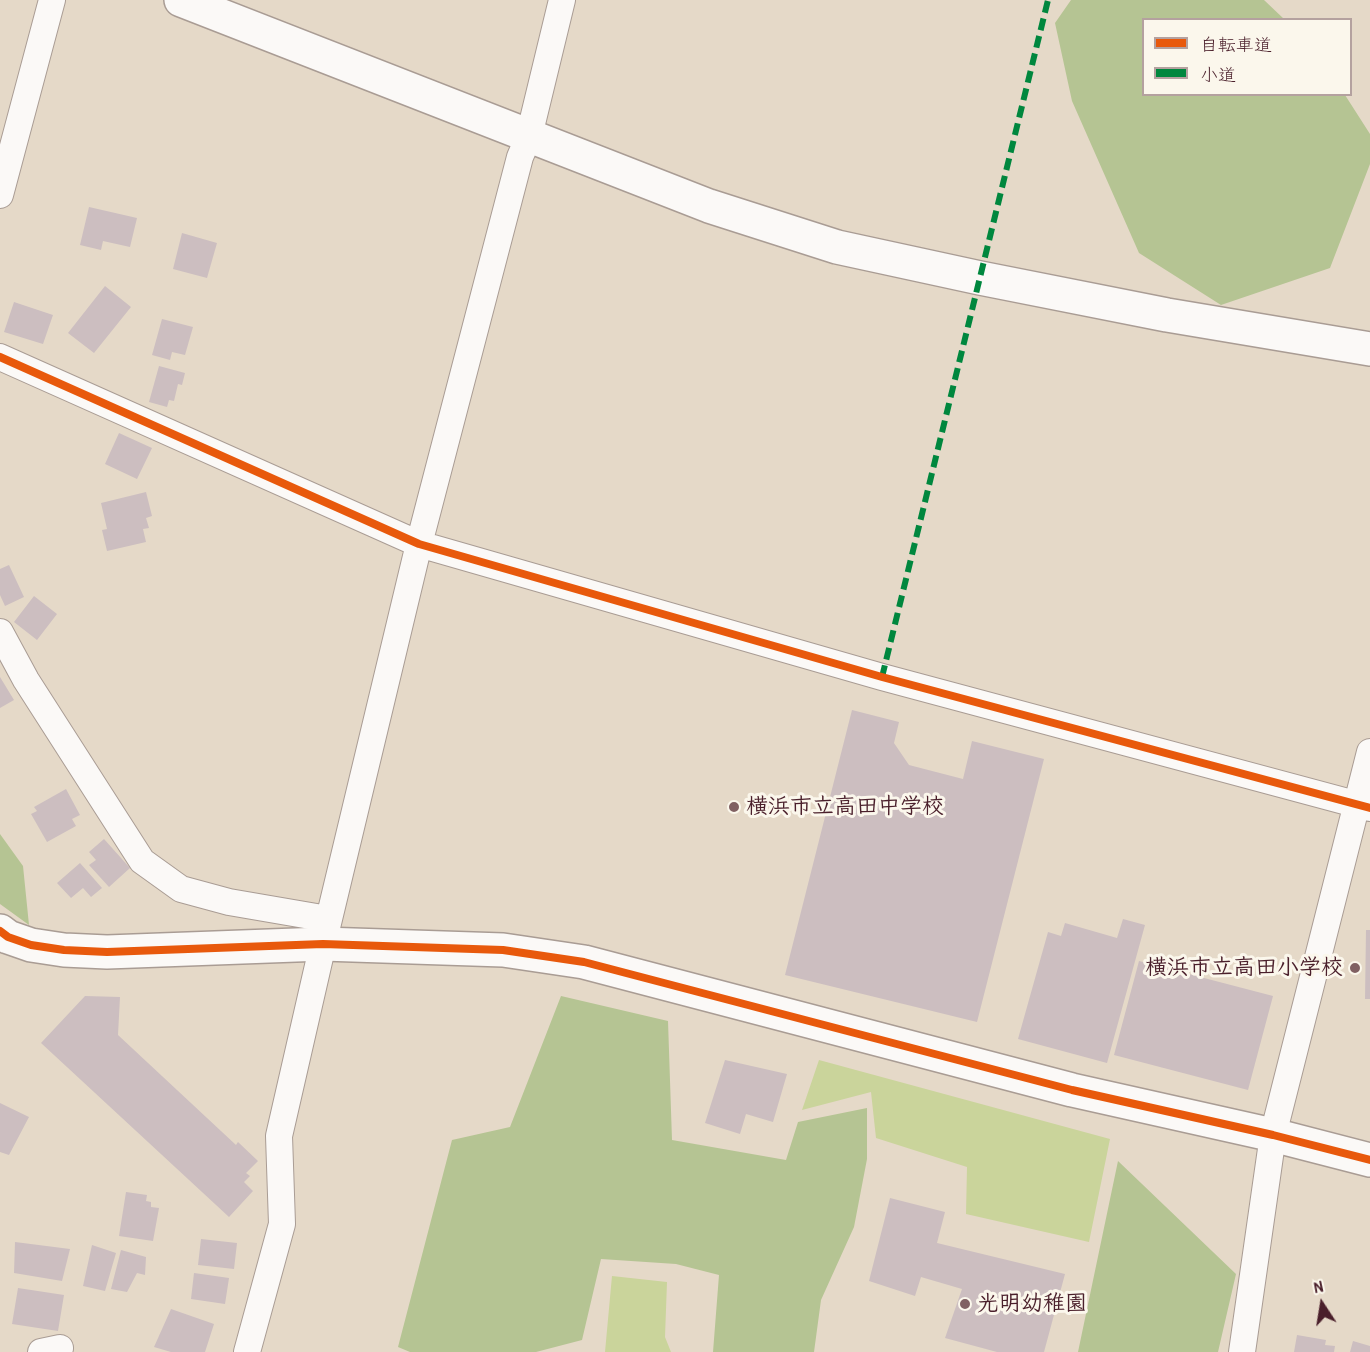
<!DOCTYPE html>
<meta charset="utf-8">
<style>
body{margin:0}
#map{position:relative;width:1370px;height:1352px;overflow:hidden;background:#e5d9c8;font-family:"Patrick Hand","Klee One",sans-serif}
canvas{display:block}
.legend{position:absolute;left:1142px;top:18px;width:210px;height:78px;box-sizing:border-box;background:#fbf7ec;border:2px solid #b4a19f;margin:0;padding:8px 10px;list-style:none;font-size:18px;color:#4a1f2b}
.legend li{display:flex;align-items:center;gap:12px;height:30px}
.legend b{width:30px;border:2px solid #b4a19f}
.north{position:absolute;left:1292px;top:1274px;width:60px;height:60px;-webkit-text-stroke:4px #fbf7ec;paint-order:stroke;rotate:348deg;font-size:16px;font-weight:700;line-height:24px;text-align:center;color:#4a1f2b}
.north::after{content:'';display:block;margin:auto;width:21px;height:27px;background:#4a1f2b;clip-path:polygon(50% 0,100% 100%,50% 72%,0 100%)}
</style>
<div id="map">
<canvas width="1370" height="1352"></canvas>
<ul class="legend">
<li><b style="height:8px;background:#e8590c"></b>自転車道</li>
<li><b style="height:8px;background:#00873e"></b>小道</li>
</ul>
<div class="north">N</div>
</div>
<script>
const context = document.querySelector('canvas').getContext('2d');
context.lineJoin = 'round';
function paint(path, color) { context.fillStyle = color; context.fill(path, 'evenodd'); }
const toPath = rows => new Path2D(rows.map(r => 'M' + r).join(''));
function stroke(path, color, width, dash) { context.strokeStyle = color; context.lineWidth = width; context.lineCap = dash ? 'butt' : 'round'; context.setLineDash(dash || []); context.stroke(path); }
function label(font, color, halo, rows, align = 'center') {
  context.font = font + ' "Patrick Hand","Klee One",sans-serif'; context.lineWidth = 6; context.setLineDash([]); context.textBaseline = 'middle'; context.strokeStyle = halo; context.fillStyle = color; for (const [text, x, y, turn = 0] of rows) {
    context.save(); context.translate(x, y); context.rotate((+turn || 0) * Math.PI / 180); context.textAlign = isNaN(turn) ? turn : align; if (halo) context.strokeText(text, 0, 0); context.fillText(text, 0, 0); context.restore();
  }
}
paint(toPath([
 [819,1060,1110,1139,1089,1242,966,1214,967,1167,876,1138,871,1092,802,1110],
 [612,1276,667,1282,665,1337,671,1352,605,1352]
]), '#cad49b');
paint(toPath([
 [1071,0,1264,0,1284,19,1144,20,1144,94,1345,95,1370,134,1370,164,1330,268,1221,305,1139,253,1072,101,1055,23],
 [0,834,23,866,29,925,0,904],
 [561,996,668,1021,672,1140,786,1160,798,1122,867,1108,867,1159,854,1227,821,1300,814,1352,713,1352,719,1275,676,1264,601,1259,582,1340,536,1352,410,1352,398,1347,452,1140,510,1127],
 [1118,1161,1236,1274,1218,1352,1078,1352]
]), '#b5c493');
paint(toPath([
 [89,207,137,218,130,247,103,241,101,250,80,245],
 [182,233,217,243,207,278,173,269],
 [105,286,131,307,94,353,68,333],
 [14,302,53,315,43,344,4,332],
 [162,319,193,327,185,355,172,352,170,360,152,355],
 [159,366,185,373,182,385,178,384,174,401,169,400,167,407,149,402],
 [119,433,152,448,137,479,105,464],
 [146,492,152,516,146,518,149,528,143,529,146,542,107,551,102,530,107,529,101,503],
 [9,565,24,597,5,606,0,595,0,569],
 [34,596,57,614,37,640,14,622],
 [0,677,14,700,0,708],
 [852,710,899,722,894,743,909,765,963,779,972,741,1044,759,977,1022,785,975],
 [66,789,80,815,72,819,76,826,47,842,31,814,37,811,34,807],
 [104,839,130,868,109,887,89,865,96,860,89,852],
 [80,863,102,888,91,897,83,888,71,898,57,883],
 [1123,919,1145,925,1107,1063,1018,1039,1048,932,1061,936,1065,923,1117,938],
 [1366,930,1370,930,1370,999,1365,999],
 [1139,961,1273,996,1248,1090,1114,1055],
 [85,996,120,997,118,1035,236,1145,238,1142,258,1161,246,1173,250,1176,244,1182,253,1191,229,1217,41,1043],
 [725,1060,787,1074,773,1122,746,1114,740,1134,705,1123],
 [0,1103,29,1117,9,1155,0,1152],
 [126,1192,147,1195,146,1201,151,1202,151,1207,159,1208,153,1241,119,1236],
 [890,1198,945,1212,937,1243,1065,1274,1044,1352,997,1352,945,1338,962,1289,921,1277,915,1296,869,1281],
 [201,1239,237,1243,234,1269,198,1265],
 [15,1242,70,1249,62,1281,14,1273],
 [92,1245,116,1253,105,1291,83,1286],
 [121,1250,146,1257,145,1275,137,1273,127,1292,111,1289],
 [194,1273,229,1278,225,1304,191,1299],
 [18,1288,64,1295,58,1331,12,1324],
 [171,1309,214,1324,205,1352,171,1352,154,1347],
 [1297,1335,1326,1340,1325,1345,1335,1346,1334,1352,1294,1352],
 [1353,1341,1370,1346,1370,1352,1350,1352]
]), '#ccbec0');
const street = toPath([
 [0,195,52,0],
 [0,357,419,544,882,677,1370,808],
 [0,632,26,680,142,861,181,889,229,902,328,919],
 [41,1352,60,1348],
 [247,1352,282,1224,279,1136,323,944,419,544,520,157,529,136,562,0],
 [1242,1352,1273,1135,1370,752]
]);
const secondary = toPath([
 [181,0,709,206,837,247,980,278,1167,315,1370,349],
 [0,931,8,937,31,945,64,950,107,952,323,944,503,950,584,962,1072,1090,1273,1135,1370,1160]
]);
stroke(street, '#a99c94', 28);
stroke(secondary, '#a99c94', 36);
stroke(street, '#fbf9f7', 26);
stroke(secondary, '#fbf9f7', 33);
stroke(toPath([
 [882,677,1048,0]
]), '#00873e', 6, [12, 6]);
stroke(toPath([
 [0,357,419,544,882,677,1370,808],
 [0,931,8,937,31,945,64,950,107,952,323,944,503,950,584,962,1072,1090,1273,1135,1370,1160]
]), '#e8590c', 8);
for (const [x, y, r, color] of [
 [734,807,6,"#806062"],
 [1355,968,6,"#806062"],
 [965,1304,6,"#806062"]
]) { const dot = new Path2D(); dot.arc(x, y, r, 0, 2 * Math.PI); context.fillStyle = color; context.fill(dot); stroke(dot, '#fbf7ec', 2); }
label('bold 22px', '#4a1f2b', '#fbf7ec', [
 ["横浜市立高田中学校",746,807],
 ["横浜市立高田小学校",1343,968,"right"],
 ["光明幼稚園",977,1304]
], 'left');
</script>
